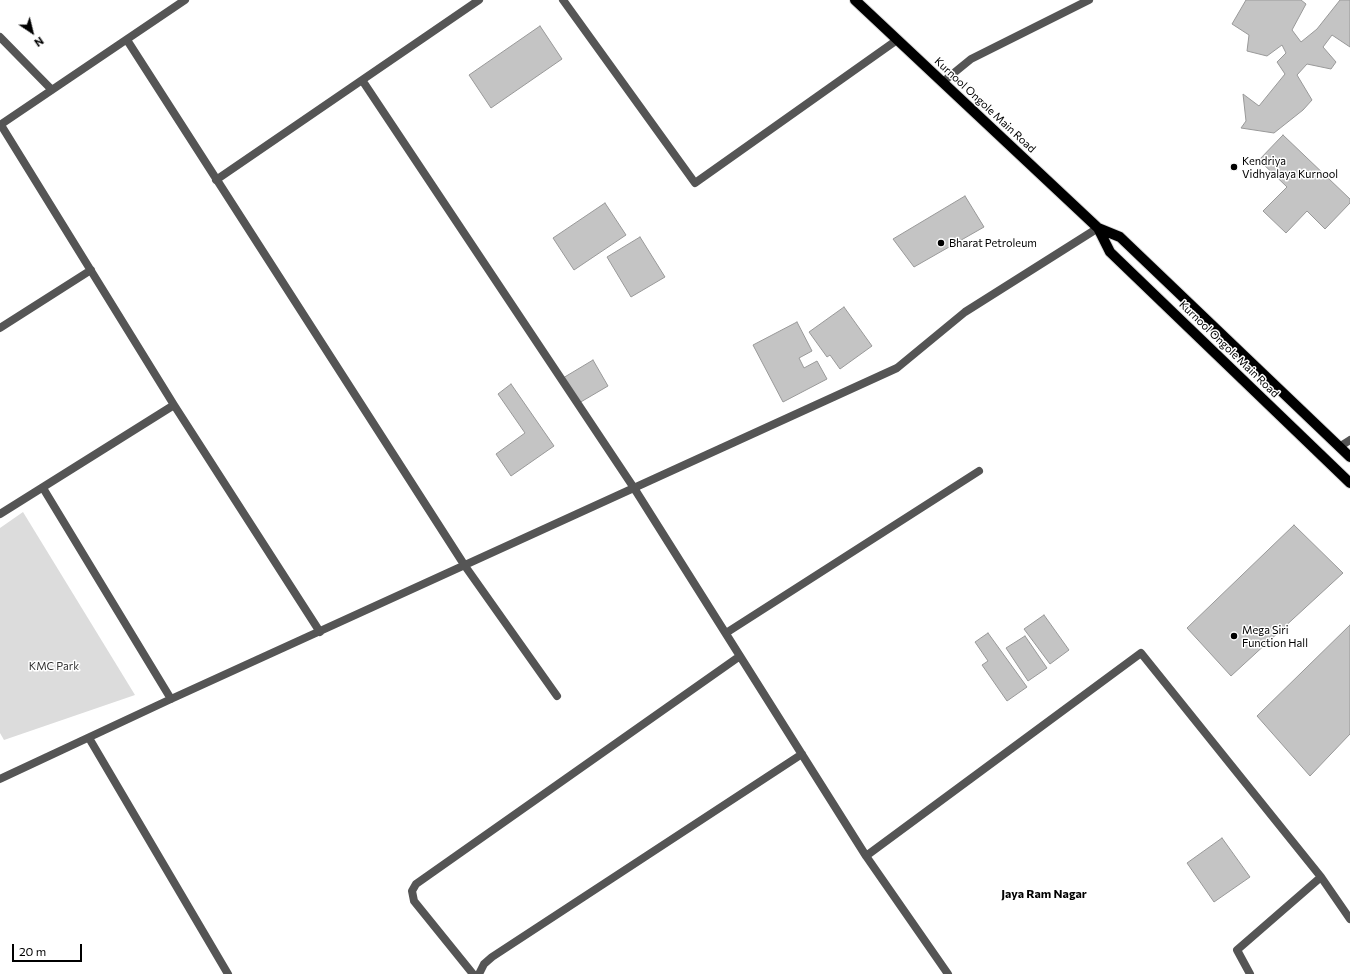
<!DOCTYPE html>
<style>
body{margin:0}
#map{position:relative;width:1350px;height:974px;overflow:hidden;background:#fff;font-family:Commissioner,sans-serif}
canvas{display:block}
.north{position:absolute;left:12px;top:12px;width:40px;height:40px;-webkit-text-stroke:3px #fff;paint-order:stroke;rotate:145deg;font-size:11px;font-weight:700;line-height:16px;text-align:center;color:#000}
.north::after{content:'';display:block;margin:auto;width:14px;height:18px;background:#000;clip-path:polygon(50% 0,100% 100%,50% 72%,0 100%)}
.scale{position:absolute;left:12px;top:944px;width:70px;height:18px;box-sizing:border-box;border:2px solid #000;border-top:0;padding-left:5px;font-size:12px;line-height:14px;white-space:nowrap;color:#000;-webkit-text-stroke:3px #fff;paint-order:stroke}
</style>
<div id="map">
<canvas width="1350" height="974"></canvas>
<div class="north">N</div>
<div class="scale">20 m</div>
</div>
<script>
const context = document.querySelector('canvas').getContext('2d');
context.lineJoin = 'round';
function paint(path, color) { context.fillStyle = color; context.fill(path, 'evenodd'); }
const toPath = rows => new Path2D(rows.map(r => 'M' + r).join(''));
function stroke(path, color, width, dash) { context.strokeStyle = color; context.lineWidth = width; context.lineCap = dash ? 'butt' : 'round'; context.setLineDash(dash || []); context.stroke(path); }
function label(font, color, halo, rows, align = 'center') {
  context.font = font + ' Commissioner,sans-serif'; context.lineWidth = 3; context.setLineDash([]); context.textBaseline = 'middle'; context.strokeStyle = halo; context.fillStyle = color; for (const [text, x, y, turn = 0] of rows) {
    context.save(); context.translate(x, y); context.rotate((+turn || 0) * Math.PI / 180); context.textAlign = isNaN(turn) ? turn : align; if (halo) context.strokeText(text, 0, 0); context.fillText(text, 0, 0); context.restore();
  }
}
paint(toPath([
 [23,512,135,695,4,740,0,733,0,528]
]), '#dcdcdc');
const building = toPath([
 [1246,0,1301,0,1306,4,1292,30,1301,42,1317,29,1340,0,1350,0,1350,47,1332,35,1323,47,1336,62,1331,69,1307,64,1297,75,1312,100,1303,110,1274,133,1241,128,1246,121,1243,94,1259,106,1285,74,1277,62,1286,53,1282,45,1267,56,1247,51,1249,35,1232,24,1246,0],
 [540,26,562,59,491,108,469,75,540,26],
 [1283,135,1350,199,1350,203,1325,229,1307,211,1286,233,1263,211,1287,187,1259,160,1283,135],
 [965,196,984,227,914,267,893,239,965,196],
 [605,203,626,235,574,270,553,238,605,203],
 [640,237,665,277,631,297,607,257,640,237],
 [844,307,872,346,840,369,830,355,827,357,809,332,844,307],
 [797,322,812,351,799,358,804,368,817,361,827,379,783,402,753,345,797,322],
 [593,360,608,386,579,403,563,378,593,360],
 [511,384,554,446,511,476,496,454,525,433,498,394,511,384],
 [1294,525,1343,573,1231,676,1187,628,1294,525],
 [1044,615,1069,650,1050,664,1024,629,1044,615],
 [1350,625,1350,734,1310,776,1257,716,1350,625],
 [988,633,1027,687,1007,701,982,665,988,661,975,642,988,633],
 [1025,636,1047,668,1028,681,1006,648,1025,636],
 [1222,838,1250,877,1214,902,1187,863,1222,838]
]);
paint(building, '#c4c4c4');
stroke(building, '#999', 1);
const primary = toPath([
 [855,0,1098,228,1110,252,1350,483],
 [1098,228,1120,237,1350,457]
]);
stroke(primary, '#dbdbdb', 12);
stroke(toPath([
 [563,0,695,183,897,40],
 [0,37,52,90],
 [127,40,465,566,557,696],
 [362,80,634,488,866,856,948,974],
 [944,81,971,59,1089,0],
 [0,125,185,0],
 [1,125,174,405,320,632],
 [216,180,479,0],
 [0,328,91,270],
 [1339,447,1350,440],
 [43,488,171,699],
 [0,514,174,405],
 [726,633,979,471],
 [89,738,228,974],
 [0,779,171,699,897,368,965,312,1098,228],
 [866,856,1141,653,1321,877,1350,919],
 [473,974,414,901,412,891,416,884,740,656],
 [479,974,484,964,492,957,802,754],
 [1250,974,1237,950,1321,877]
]), '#555', 8);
stroke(primary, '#000', 10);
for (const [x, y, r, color] of [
 [1234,167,4,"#000"],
 [941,243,4,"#000"],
 [1234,636,4,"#000"]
]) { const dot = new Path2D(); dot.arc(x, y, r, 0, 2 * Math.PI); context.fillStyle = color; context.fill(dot); stroke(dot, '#fff', 1.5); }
label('11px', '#000', '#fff', [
 ["Kurnool Ongole Main Road",985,105,43],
 ["Kurnool Ongole Main Road",1229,349,44]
]);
label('11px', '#000', '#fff', [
 ["Kendriya",1242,161],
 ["Vidhyalaya Kurnool",1242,174],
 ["Bharat Petroleum",949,243],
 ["Mega Siri",1242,630],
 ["Function Hall",1242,643]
], 'left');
label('11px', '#333', '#fff', [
 ["KMC Park",54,666]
]);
label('bold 12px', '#000', '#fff', [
 ["Jaya Ram Nagar",1044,894]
]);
</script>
